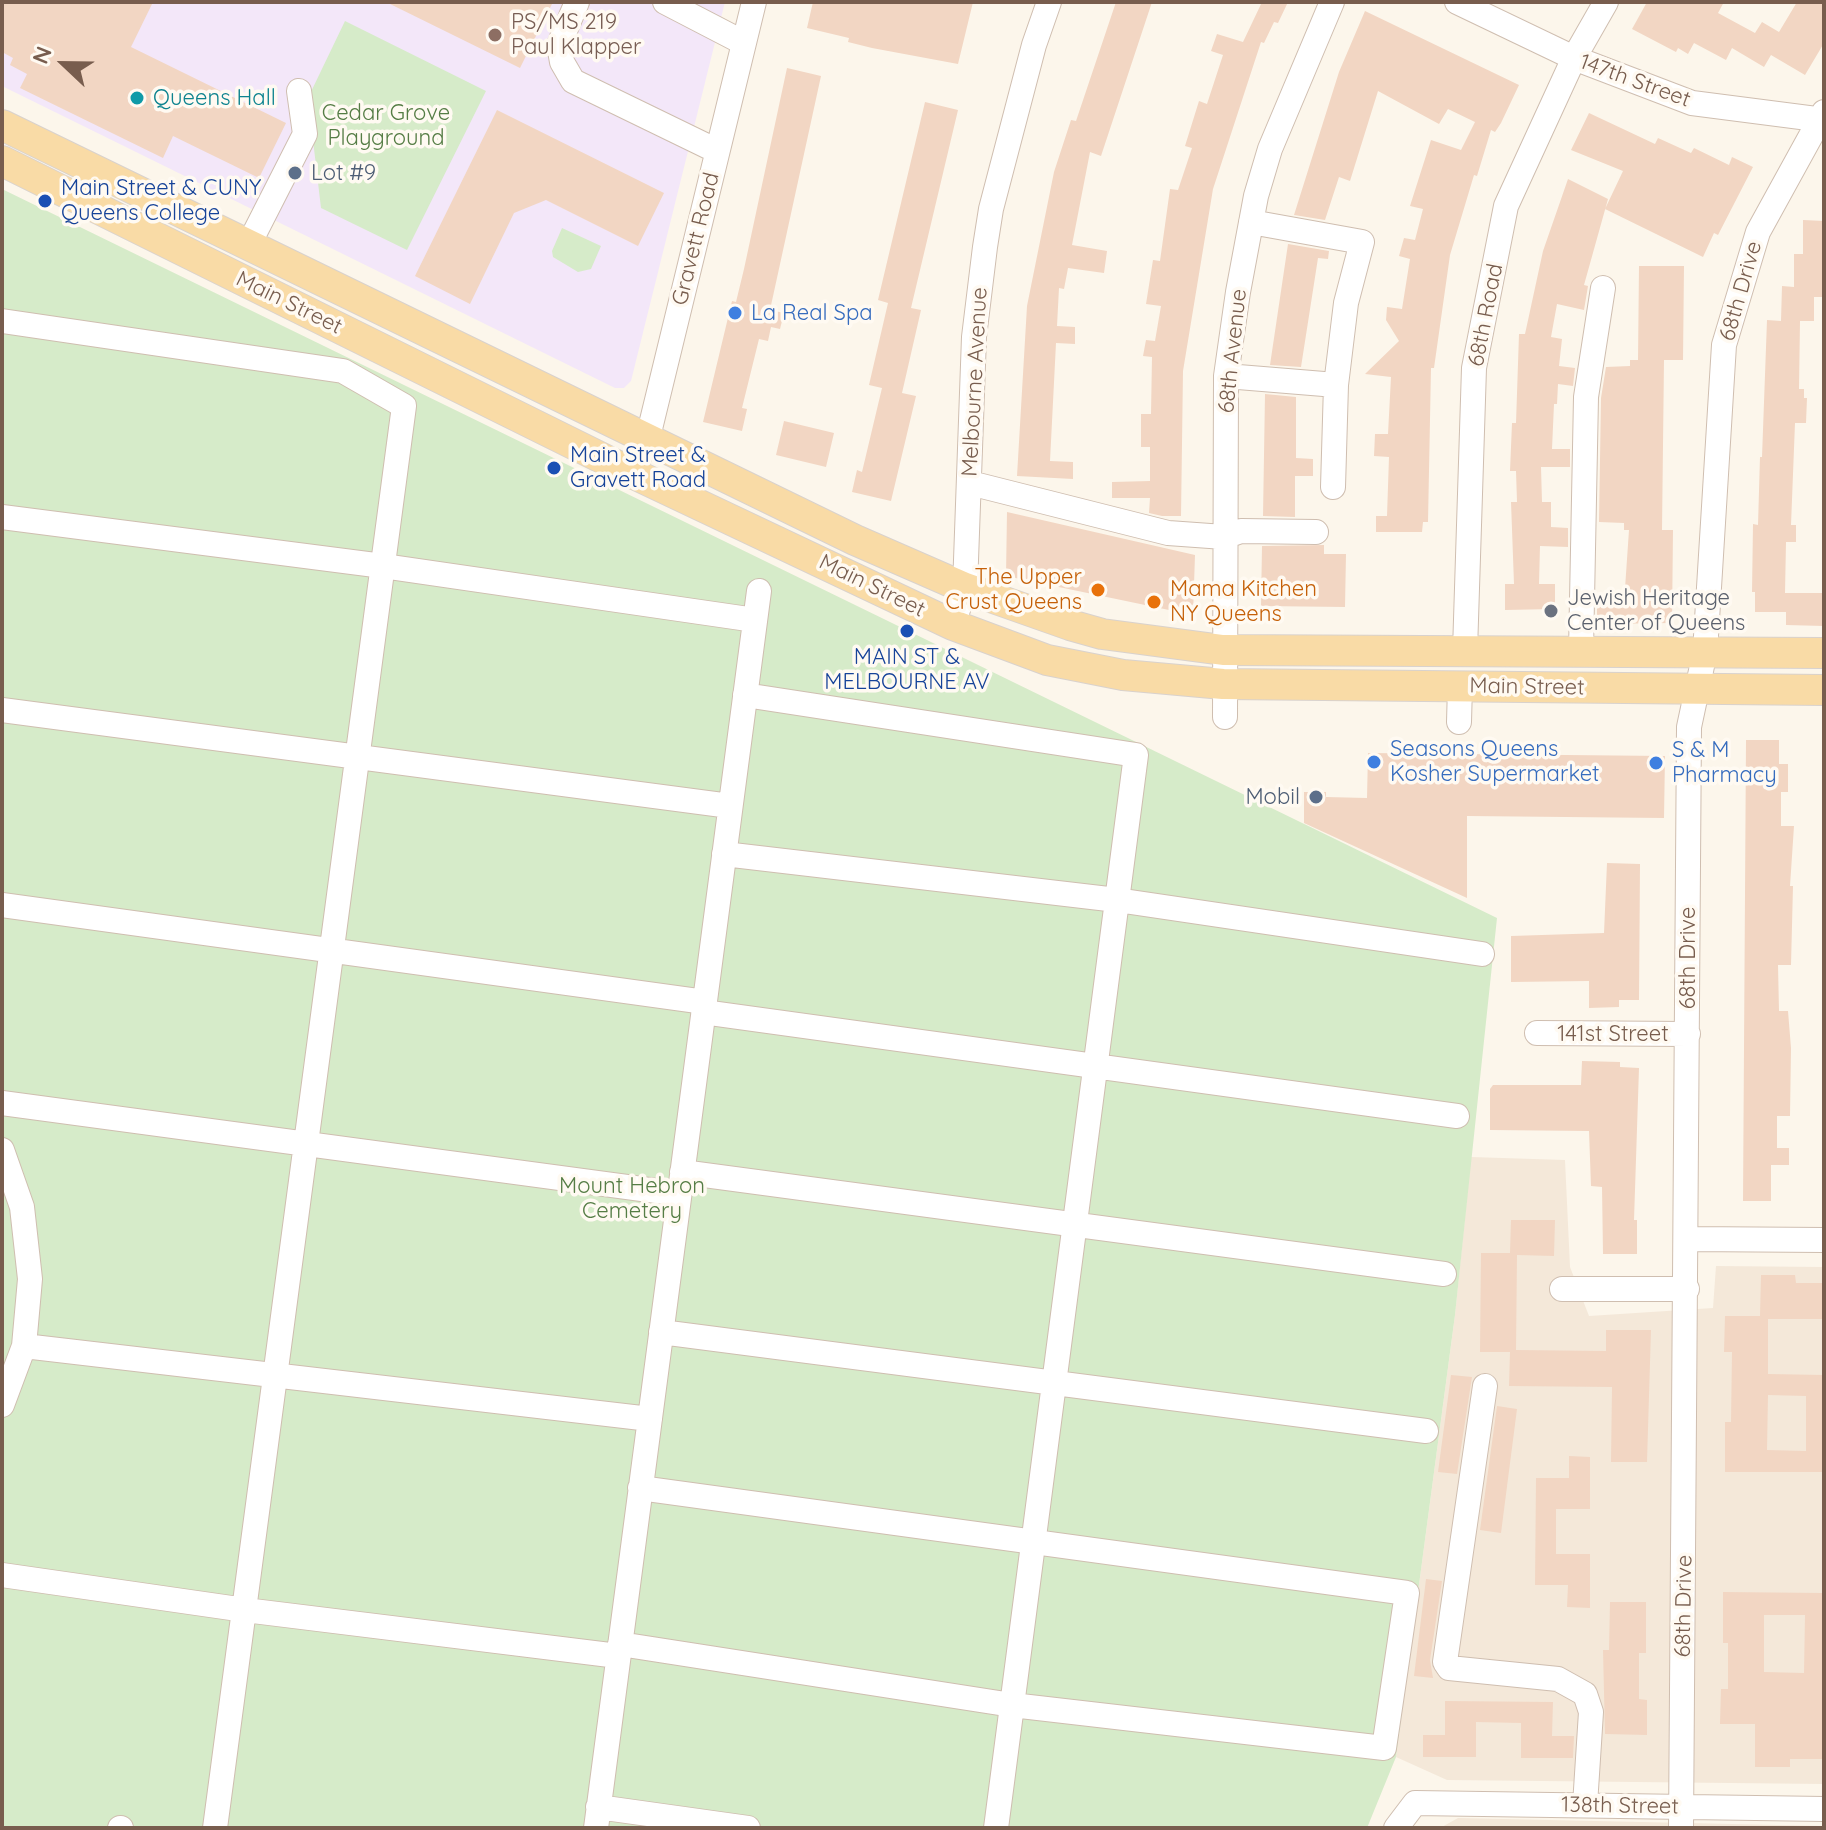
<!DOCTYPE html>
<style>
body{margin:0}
#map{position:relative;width:1826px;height:1830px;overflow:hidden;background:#fcf6eb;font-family:Quicksand,sans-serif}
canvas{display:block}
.frame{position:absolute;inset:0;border:4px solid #785d4e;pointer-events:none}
.north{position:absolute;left:24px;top:24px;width:80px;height:80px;-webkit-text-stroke:6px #fffaf2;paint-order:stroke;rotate:292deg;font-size:22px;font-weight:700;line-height:32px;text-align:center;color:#785d4e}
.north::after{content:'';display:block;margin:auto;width:28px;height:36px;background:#785d4e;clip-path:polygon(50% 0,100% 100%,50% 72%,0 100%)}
</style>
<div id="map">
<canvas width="1826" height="1830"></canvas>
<div class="frame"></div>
<div class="north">N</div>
</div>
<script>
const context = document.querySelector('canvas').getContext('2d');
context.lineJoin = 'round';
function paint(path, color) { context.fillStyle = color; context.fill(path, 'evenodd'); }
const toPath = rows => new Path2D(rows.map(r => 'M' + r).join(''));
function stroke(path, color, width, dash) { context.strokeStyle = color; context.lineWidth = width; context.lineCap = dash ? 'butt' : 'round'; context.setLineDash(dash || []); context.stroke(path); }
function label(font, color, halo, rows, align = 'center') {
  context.font = font + ' Quicksand,sans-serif'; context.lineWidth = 7; context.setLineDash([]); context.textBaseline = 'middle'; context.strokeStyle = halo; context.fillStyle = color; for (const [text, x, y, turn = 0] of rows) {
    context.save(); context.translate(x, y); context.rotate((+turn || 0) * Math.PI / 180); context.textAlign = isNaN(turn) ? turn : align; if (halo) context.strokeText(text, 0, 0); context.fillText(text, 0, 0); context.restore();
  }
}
paint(toPath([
 [1471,1157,1565,1160,1570,1267,1589,1316,1713,1308,1716,1266,1824,1267,1824,1784,1447,1780,1396,1757,1455,1315],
 [1458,1818,1824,1826,1824,1828,1440,1828]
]), '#f4e8d9');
paint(toPath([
 [2,2,725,2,631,381,624,388,615,388,2,86]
]), '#f3e7f9');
paint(toPath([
 [345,21,486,91,407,250,321,208,308,98],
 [2,189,1497,918,1455,1315,1396,1757,1367,1828,2,1828],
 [562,228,601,246,591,269,578,272,553,257,552,251]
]), '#d6ebc9');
paint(toPath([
 [2,2,153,2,131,47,286,123,259,178,173,136,163,158,20,88,27,74,10,65,13,58,2,52],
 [386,2,553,2,520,68],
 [813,2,973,2,958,64,872,48,848,42,849,38,807,28],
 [1116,2,1152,2,1101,156,1090,152,1072,245,1107,251,1104,273,1068,268,1064,289,1059,288,1057,326,1075,327,1075,344,1056,343,1050,461,1073,462,1073,479,1017,476,1027,306,1054,172,1071,120,1076,121],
 [1262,2,1288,2,1278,23,1274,22,1264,43,1261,42,1213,189,1183,371,1181,516,1162,516,1149,513,1150,498,1112,498,1112,482,1150,481,1150,447,1141,447,1141,414,1151,414,1152,357,1143,356,1146,340,1155,341,1161,306,1146,304,1153,260,1160,261,1170,189,1178,190,1192,148,1185,146,1199,101,1207,104,1223,55,1211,51,1217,34,1243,42],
 [1647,2,1724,2,1718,13,1755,33,1762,22,1779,32,1797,2,1824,2,1824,43,1805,75,1771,55,1764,67,1732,48,1726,60,1694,43,1688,54,1678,48,1676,52,1632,29],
 [1365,11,1519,85,1501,123,1495,132,1491,130,1477,176,1474,175,1450,255,1434,368,1431,368,1428,522,1423,522,1422,532,1376,532,1376,516,1387,516,1389,457,1374,456,1375,434,1388,434,1391,377,1365,374,1399,341,1386,320,1387,307,1402,309,1410,259,1399,256,1404,238,1415,240,1423,209,1410,206,1431,140,1461,150,1475,122,1448,109,1439,124,1378,91,1350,181,1339,177,1325,220,1294,215,1339,72],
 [787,68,821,76,770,310,784,313,780,329,771,327,768,341,759,339,742,408,747,409,742,431,703,422,732,301,736,302,744,269],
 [925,102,958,110,911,308,921,310,902,393,916,396,891,501,852,492,857,470,862,472,882,388,869,385,888,303,878,300],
 [497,110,664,193,638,246,546,200,514,213,470,304,415,276],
 [1589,113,1655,144,1658,138,1691,153,1694,148,1729,165,1732,157,1753,167,1718,235,1714,233,1703,257,1605,209,1623,171,1571,150],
 [1568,179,1608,199,1584,285,1588,286,1584,310,1557,304,1551,337,1562,339,1559,366,1575,368,1573,386,1558,384,1557,404,1554,404,1552,449,1570,449,1570,467,1541,467,1542,502,1551,502,1551,527,1568,528,1568,547,1540,546,1539,584,1555,584,1555,609,1505,610,1505,584,1514,584,1511,502,1517,502,1516,471,1510,471,1512,423,1516,423,1519,334,1525,334,1543,251],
 [1803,220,1824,221,1824,297,1814,297,1814,321,1800,321,1799,389,1804,389,1804,398,1807,398,1806,423,1795,423,1791,525,1796,525,1796,542,1786,542,1785,593,1824,593,1824,626,1786,625,1786,612,1755,612,1755,592,1752,592,1753,524,1758,525,1760,457,1762,457,1767,320,1781,321,1782,286,1794,287,1794,254,1803,254],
 [1288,244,1329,251,1328,259,1318,258,1301,367,1270,365],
 [1639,266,1684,266,1683,360,1664,360,1662,530,1673,530,1672,623,1597,624,1597,603,1624,603,1629,530,1624,530,1624,523,1599,522,1601,398,1606,367,1630,366,1630,360,1638,360],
 [1265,394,1296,397,1296,458,1313,459,1313,476,1295,476,1295,517,1263,516],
 [784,421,834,433,826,467,776,455],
 [1007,512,1195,555,1193,615,1006,576],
 [1324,545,1324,554,1346,554,1345,607,1261,606,1262,546],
 [1746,740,1779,740,1779,764,1788,764,1788,792,1781,792,1781,826,1794,826,1790,886,1793,886,1791,965,1778,965,1779,1011,1788,1011,1791,1048,1790,1116,1777,1116,1777,1148,1789,1148,1789,1165,1771,1165,1771,1201,1743,1201],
 [1368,753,1665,756,1664,818,1467,816,1467,898,1304,823,1304,792,1326,792,1326,797,1367,798],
 [1607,863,1640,864,1639,1000,1619,1000,1619,1007,1589,1008,1589,981,1511,982,1511,936,1604,933],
 [1582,1061,1620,1062,1620,1067,1639,1068,1634,1220,1637,1220,1637,1254,1603,1254,1602,1187,1591,1186,1589,1131,1490,1130,1490,1089,1493,1085,1581,1085],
 [1511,1220,1555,1220,1554,1256,1517,1255,1516,1350,1606,1351,1606,1330,1651,1330,1647,1462,1611,1462,1612,1387,1509,1386,1510,1352,1480,1352,1481,1253,1510,1253],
 [1761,1275,1795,1275,1796,1283,1824,1283,1824,1319,1768,1319,1768,1374,1824,1375,1824,1472,1725,1472,1725,1422,1731,1422,1732,1352,1724,1352,1725,1316,1760,1316],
 [1768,1395,1806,1396,1806,1451,1767,1450],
 [1451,1375,1472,1377,1457,1474,1438,1472],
 [1497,1406,1517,1409,1501,1533,1480,1530],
 [1569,1456,1590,1457,1590,1509,1556,1509,1556,1554,1590,1554,1590,1608,1567,1607,1568,1585,1535,1585,1536,1478,1569,1478],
 [1426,1579,1442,1581,1430,1660,1433,1678,1414,1676],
 [1723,1592,1824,1593,1824,1759,1790,1759,1790,1767,1755,1767,1755,1724,1720,1724,1721,1689,1728,1689,1728,1643,1723,1643],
 [1764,1615,1805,1615,1804,1673,1764,1672],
 [1610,1602,1646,1602,1646,1653,1639,1653,1639,1699,1647,1700,1647,1735,1605,1734,1603,1650,1609,1650],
 [1445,1701,1553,1702,1552,1736,1574,1736,1573,1758,1521,1758,1521,1723,1476,1722,1476,1757,1423,1757,1423,1735,1445,1735]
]), '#f2d6c3');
const minor = toPath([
 [577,2,559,45,562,62,573,81,717,151],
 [665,2,744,43],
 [1457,2,1574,58,1692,103,1824,120],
 [248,246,305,134,299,91],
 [2,321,343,371,404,406,215,1828],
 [1226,376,1336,385,1346,303,1362,242,1251,222],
 [632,473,648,437,754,2],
 [970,483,1168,533,1224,537,1241,531,1316,532],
 [1333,487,1336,385],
 [2,517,383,566,755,620],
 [953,625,965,588,974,337,985,247,991,209,1034,45,1049,2],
 [1465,651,1474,368,1506,206,1574,58,1606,2],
 [1581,651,1586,397,1603,288],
 [745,695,1136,755,996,1828],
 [2,710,730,806],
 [1225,717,1226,376,1238,292,1256,196,1270,149,1332,2],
 [1459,722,1460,686],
 [724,854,1117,900,1482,954],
 [2,905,705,1002],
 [703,1012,1457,1116],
 [1537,1033,1688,1034],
 [2,1103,679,1194],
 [2,1150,22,1207,30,1279,24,1346,2,1405],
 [682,1172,1444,1274],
 [1688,1239,1824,1240],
 [1562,1289,1687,1289],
 [661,1332,1426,1431],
 [24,1346,650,1419],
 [1485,1386,1445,1662,1449,1668,1558,1679,1585,1694,1591,1712,1585,1805],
 [2,1575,245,1610,618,1656],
 [620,1644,1012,1705,1384,1748,1407,1593,640,1488],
 [598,1807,748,1828],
 [120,1828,121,1828],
 [596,1828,759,591],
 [1396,1828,1415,1803,1824,1809],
 [1681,1828,1689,727,1705,652,1724,345,1758,232,1824,112]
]);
const major = toPath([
 [2,125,855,540,965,588,1070,625,1102,634,1223,650,1824,653],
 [2,161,632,473,953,625,1047,660,1123,675,1223,684,1824,690]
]);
stroke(minor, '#cfbeb0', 26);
stroke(major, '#d9d2cd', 32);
stroke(minor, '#fff', 24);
stroke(major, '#f9dba6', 30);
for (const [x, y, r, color] of [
 [495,35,8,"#8d6e63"],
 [137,98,8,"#0f9aa8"],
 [295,173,8,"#5c6f8a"],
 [45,201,8,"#1a4fb4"],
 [735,313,8,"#3f7fe0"],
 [554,468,8,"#1a4fb4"],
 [1098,590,8,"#e8710a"],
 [1154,602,8,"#e8710a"],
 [1551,611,8,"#6b7280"],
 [907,631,8,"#1a4fb4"],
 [1374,762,8,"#3f7fe0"],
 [1656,763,8,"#3f7fe0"],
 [1316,797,8,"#5c6f8a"]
]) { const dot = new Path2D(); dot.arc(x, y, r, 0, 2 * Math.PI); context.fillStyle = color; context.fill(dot); stroke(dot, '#fffaf2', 3); }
label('22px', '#785e54', '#fffaf2', [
 ["PS/MS 219",511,22],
 ["Paul Klapper",511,47]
], 'left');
label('22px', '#785d4e', '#fffaf2', [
 ["147th Street",1635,81,20],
 ["Gravett Road",696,239,-76],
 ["68th Drive",1741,291,-74],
 ["Main Street",289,303,26],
 ["68th Road",1486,315,-79],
 ["68th Avenue",1233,351,-84],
 ["Melbourne Avenue",975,382,-87],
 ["Main Street",872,586,26],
 ["Main Street",1527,687,1],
 ["68th Drive",1688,958,-90],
 ["141st Street",1613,1034],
 ["68th Drive",1684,1606,-89],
 ["138th Street",1620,1806,1]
]);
label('22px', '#0d838f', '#fffaf2', [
 ["Queens Hall",153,98]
], 'left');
label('22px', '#557d45', '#fffaf2', [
 ["Cedar Grove",386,113],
 ["Playground",386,138],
 ["Mount Hebron",632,1186],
 ["Cemetery",632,1211]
]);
label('22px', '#4e5e75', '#fffaf2', [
 ["Lot #9",311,173],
 ["Mobil",1300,797,"right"]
], 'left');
label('22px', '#164399', '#fffaf2', [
 ["Main Street & CUNY",61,188],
 ["Queens College",61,213],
 ["Main Street &",570,455],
 ["Gravett Road",570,480],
 ["MAIN ST &",907,657,"center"],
 ["MELBOURNE AV",907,682,"center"]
], 'left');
label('22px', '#366cbe', '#fffaf2', [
 ["La Real Spa",751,313],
 ["Seasons Queens",1390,749],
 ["Kosher Supermarket",1390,774],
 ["S & M",1672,750],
 ["Pharmacy",1672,775]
], 'left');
label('22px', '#c56008', '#fffaf2', [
 ["The Upper",1082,577],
 ["Crust Queens",1082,602],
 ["Mama Kitchen",1170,589,"left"],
 ["NY Queens",1170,614,"left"]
], 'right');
label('22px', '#5b616d', '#fffaf2', [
 ["Jewish Heritage",1567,598],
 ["Center of Queens",1567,623]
], 'left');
</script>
